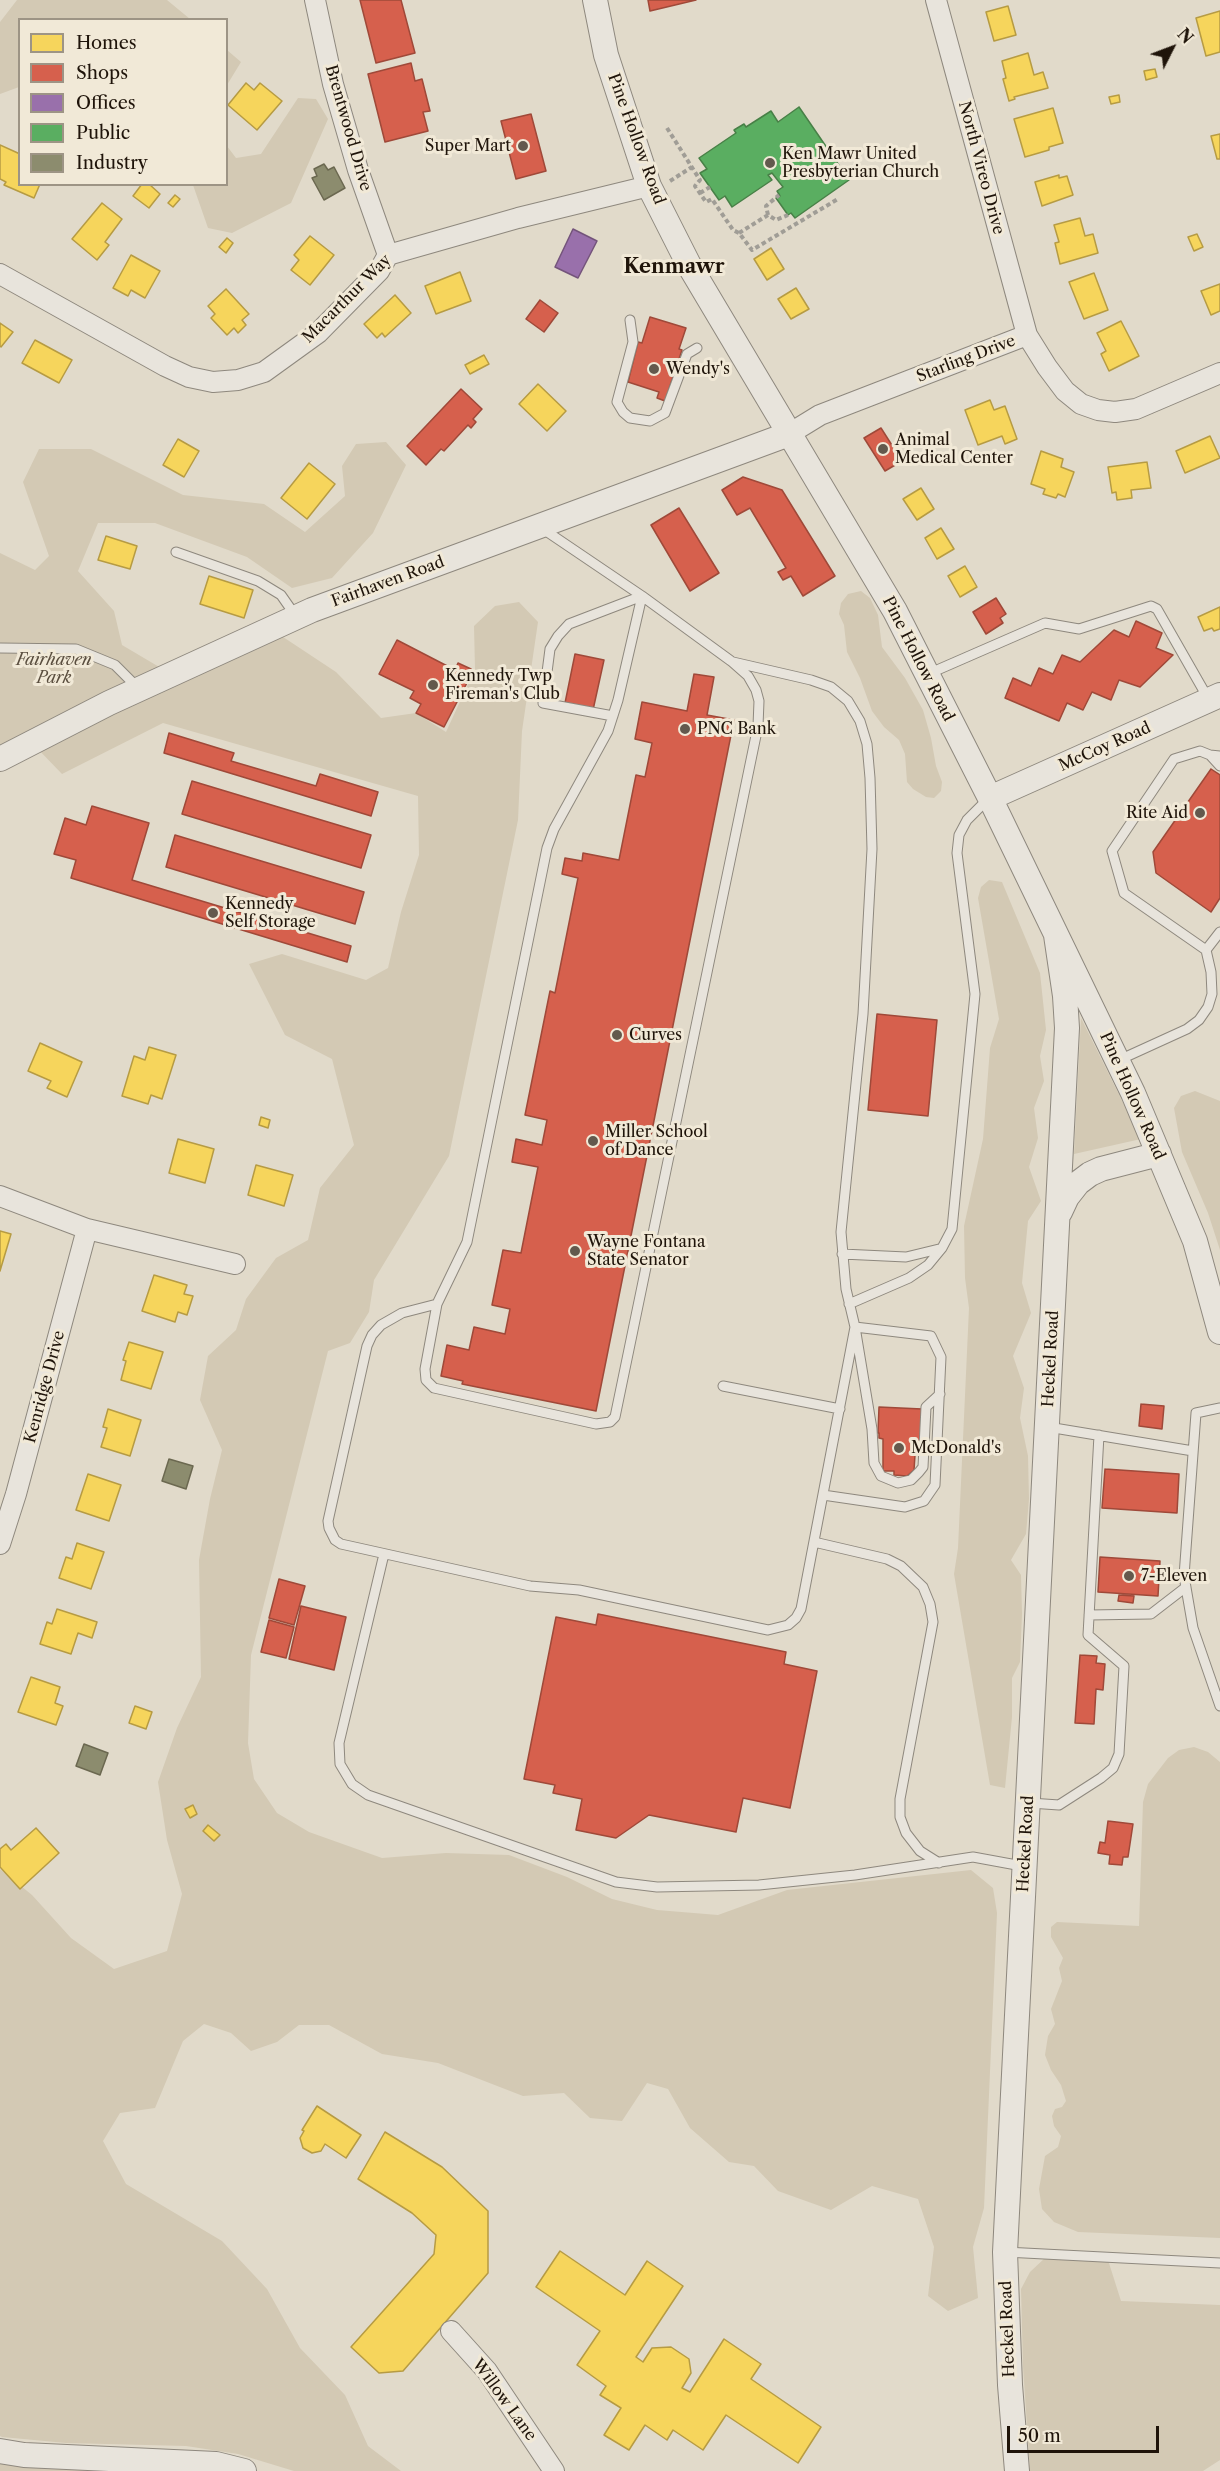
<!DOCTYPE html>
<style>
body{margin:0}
#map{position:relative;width:1220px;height:2471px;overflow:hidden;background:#e1daca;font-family:"Libre Caslon Text",serif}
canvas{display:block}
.legend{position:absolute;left:18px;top:18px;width:210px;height:168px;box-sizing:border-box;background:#f1e9d7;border:2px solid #9d9485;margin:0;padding:8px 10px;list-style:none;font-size:18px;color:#1f140a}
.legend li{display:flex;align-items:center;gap:12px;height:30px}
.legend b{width:30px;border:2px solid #9d9485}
.north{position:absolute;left:1142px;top:18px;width:60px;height:60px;-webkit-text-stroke:4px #f1e9d7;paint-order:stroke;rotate:48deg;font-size:16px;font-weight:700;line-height:24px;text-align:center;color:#1f140a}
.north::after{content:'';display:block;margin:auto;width:21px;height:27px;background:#1f140a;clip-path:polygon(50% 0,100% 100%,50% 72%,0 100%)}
.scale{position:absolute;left:1007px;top:2426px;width:152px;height:27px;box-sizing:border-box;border:3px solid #1f140a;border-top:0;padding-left:8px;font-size:18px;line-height:21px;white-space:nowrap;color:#1f140a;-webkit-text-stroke:4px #f1e9d7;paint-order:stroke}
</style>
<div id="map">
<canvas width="1220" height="2471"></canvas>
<ul class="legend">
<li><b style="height:16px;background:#f6d55c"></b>Homes</li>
<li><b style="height:16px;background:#d6604d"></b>Shops</li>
<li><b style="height:16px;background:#9970ab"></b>Offices</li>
<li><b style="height:16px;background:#5aae61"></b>Public</li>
<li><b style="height:16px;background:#8c8c6e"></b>Industry</li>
</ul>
<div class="north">N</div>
<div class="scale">50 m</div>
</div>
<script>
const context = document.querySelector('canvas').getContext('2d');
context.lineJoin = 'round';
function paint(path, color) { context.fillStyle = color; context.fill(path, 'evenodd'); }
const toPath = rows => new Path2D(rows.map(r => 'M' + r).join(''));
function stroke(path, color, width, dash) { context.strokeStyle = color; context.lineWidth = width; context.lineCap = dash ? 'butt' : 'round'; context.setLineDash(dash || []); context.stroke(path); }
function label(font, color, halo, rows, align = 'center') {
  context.font = font + ' "Libre Caslon Text",serif'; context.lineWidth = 6; context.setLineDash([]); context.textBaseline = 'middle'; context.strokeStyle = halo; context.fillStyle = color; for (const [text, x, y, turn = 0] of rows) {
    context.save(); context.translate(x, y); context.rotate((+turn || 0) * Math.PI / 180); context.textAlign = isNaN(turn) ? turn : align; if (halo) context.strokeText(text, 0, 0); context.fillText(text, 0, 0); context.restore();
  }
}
paint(toPath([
 [17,0,167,0,190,19,20,20,19,87,0,94,0,22],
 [227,50,241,62,227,85],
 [298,98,316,99,328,119,291,203,232,233,208,228,193,185,226,184,227,146,236,158,261,154],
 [386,442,406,465,373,533,332,578,292,588,247,557,155,523,98,523,78,571,114,611,122,645,171,674,0,759,0,553,35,570,49,556,23,482,39,449,91,449,183,495,264,504,305,532,345,496,342,466,356,444],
 [861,591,870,598,878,615,882,647,905,678,923,710,931,738,936,766,942,782,941,791,934,798,926,797,913,789,907,782,905,754,899,740,884,727,872,711,860,678,847,652,844,625,839,614,841,603,848,594],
 [519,602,538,622,522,731,518,820,449,1156,374,1280,369,1312,350,1343,328,1351,251,1655,248,1743,254,1779,277,1813,309,1832,382,1858,446,1853,509,1855,567,1877,612,1899,657,1910,718,1915,787,1890,971,1870,993,1888,997,1913,984,2208,973,2247,978,2298,948,2311,928,2296,934,2247,918,2199,872,2186,831,2210,778,2191,754,2166,729,2162,690,2128,668,2089,647,2083,622,2121,590,2118,564,2093,523,2096,438,2063,382,2054,329,2025,299,2025,277,2042,251,2051,231,2033,204,2024,183,2041,155,2108,120,2113,103,2141,126,2184,222,2241,267,2289,300,2348,345,2395,368,2446,401,2471,294,2471,238,2454,186,2446,66,2443,2,2437,0,2436,0,1869,32,1895,71,1938,114,1969,167,1951,182,1894,167,1840,158,1782,177,1728,201,1677,199,1560,210,1499,222,1450,200,1400,208,1356,236,1330,246,1299,276,1258,308,1240,320,1188,354,1145,332,1059,285,1035,249,964,282,954,366,980,388,968,401,912,419,855,418,796,163,723,62,774,35,746,274,631,336,672,381,718,416,713,446,732,475,669,474,626,495,606],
 [989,880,1002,882,1040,973,1046,1030,1040,1056,1044,1081,1034,1108,1038,1138,1029,1167,1041,1201,1028,1221,1022,1283,1031,1313,1013,1356,1024,1388,1020,1418,1028,1456,1029,1499,1026,1534,1011,1560,1021,1575,1022,1614,1020,1662,1012,1678,1012,1717,1005,1788,990,1785,954,1574,958,1548,969,1308,965,1278,964,1226,983,1139,990,1048,999,1019,978,898,981,887],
 [1081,1018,1141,1139,1074,1154],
 [1195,1091,1220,1101,1220,1250,1208,1213,1182,1152,1174,1108,1181,1096],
 [1194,1747,1208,1752,1220,1762,1220,2238,1078,2232,1054,2222,1042,2209,1039,2189,1045,2156,1058,2147,1061,2136,1054,2126,1052,2116,1055,2109,1062,2107,1066,2101,1061,2085,1051,2070,1045,2055,1048,2036,1055,2024,1051,2009,1062,1981,1059,1968,1063,1958,1051,1937,1051,1927,1057,1922,1139,1926,1143,1802,1148,1784,1168,1758,1179,1750],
 [1046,2257,1108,2260,1121,2301,1220,2305,1220,2460,1203,2471,1030,2471,1023,2366,1021,2289,1030,2272],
 [0,2459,181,2471,0,2471]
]), '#d3c9b4');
const homes = toPath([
 [1008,6,1016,35,994,41,986,12,1008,6],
 [1220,11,1220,52,1206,56,1196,18,1220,11],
 [1028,53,1034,75,1043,72,1048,88,1014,97,1015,99,1009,101,1003,79,1006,78,1002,61,1028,53],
 [1155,69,1157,77,1146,80,1144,71,1155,69],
 [246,83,254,90,260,83,282,101,257,130,228,105,246,83],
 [1119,95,1120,102,1111,104,1109,97,1119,95],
 [1053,108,1063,143,1049,147,1049,150,1025,157,1014,119,1053,108],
 [1220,134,1220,159,1217,159,1211,136,1220,134],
 [0,145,20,154,20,184,40,184,34,198,4,185,6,182,0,179,0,145],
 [1059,175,1059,178,1067,176,1073,195,1042,206,1035,182,1059,175],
 [142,184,149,184,160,194,149,208,133,196,142,184],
 [175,195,180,199,173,207,168,203,175,195],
 [102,203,122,219,105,242,109,245,97,260,72,239,102,203],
 [1080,218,1085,236,1093,234,1098,253,1060,264,1055,243,1059,242,1054,225,1080,218],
 [1197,234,1203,247,1194,251,1188,237,1197,234],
 [310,236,334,255,310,285,291,270,299,260,294,255,310,236],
 [227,238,233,243,226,253,219,247,227,238],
 [771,248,784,269,767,280,754,259,771,248],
 [131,255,160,271,145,298,131,290,128,296,113,288,131,255],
 [460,272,471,301,436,314,425,286,460,272],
 [1094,273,1108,310,1084,319,1069,282,1094,273],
 [1220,284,1220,311,1211,315,1201,291,1220,284],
 [796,288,809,309,791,319,778,299,796,288],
 [226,289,249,314,242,320,246,325,238,333,234,328,227,335,211,318,215,314,208,306,226,289],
 [395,295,411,313,385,337,382,333,377,338,364,324,395,295],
 [1121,321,1139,356,1109,371,1101,354,1106,351,1097,333,1121,321],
 [0,323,13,332,1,347,0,346,0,323],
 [35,340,72,360,59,383,22,363,35,340],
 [484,355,489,364,470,374,465,365,484,355],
 [538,384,566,411,547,431,519,404,538,384],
 [990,400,994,410,1005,406,1017,439,1005,444,1002,436,978,445,965,410,990,400],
 [1210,436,1220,458,1185,473,1176,451,1210,436],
 [178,439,199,451,184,477,163,465,178,439],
 [1041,451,1063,459,1061,467,1074,472,1065,497,1058,494,1056,498,1043,494,1045,489,1031,484,1041,451],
 [1147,462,1151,488,1131,490,1132,498,1117,500,1116,492,1112,493,1108,467,1147,462],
 [309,463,335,484,307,519,281,498,309,463],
 [921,488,934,509,917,520,903,499,921,488],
 [941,528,954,549,937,559,925,538,941,528],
 [106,536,137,546,130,569,98,560,106,536],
 [965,566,977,587,960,597,948,576,965,566],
 [209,576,253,590,244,618,200,604,209,576],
 [1220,607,1220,629,1214,631,1212,628,1204,631,1198,617,1220,607],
 [40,1043,82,1062,67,1097,47,1088,51,1081,28,1071,40,1043],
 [149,1047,176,1055,162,1099,151,1095,148,1104,122,1096,134,1056,145,1060,149,1047],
 [261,1117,270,1120,268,1128,259,1125,261,1117],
 [178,1139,214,1149,205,1183,169,1173,178,1139],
 [256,1165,293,1175,284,1206,248,1195,256,1165],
 [0,1231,11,1234,0,1271,0,1231],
 [154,1275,187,1285,184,1294,193,1296,187,1315,178,1312,175,1322,142,1311,154,1275],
 [129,1342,163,1352,151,1389,121,1380,126,1361,123,1360,129,1342],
 [108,1409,141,1420,130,1456,101,1447,107,1428,103,1427,108,1409],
 [88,1474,121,1485,109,1521,76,1510,88,1474],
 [77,1543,104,1552,91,1589,59,1578,66,1557,72,1559,77,1543],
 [57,1609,97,1622,92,1638,78,1633,71,1654,40,1644,47,1622,52,1624,57,1609],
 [31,1677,60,1687,55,1703,63,1706,56,1725,18,1712,31,1677],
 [135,1706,152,1712,146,1729,129,1723,135,1706],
 [193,1805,197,1814,190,1818,185,1809,193,1805],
 [208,1825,220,1835,214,1841,203,1831,208,1825],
 [36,1828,59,1853,20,1889,0,1867,0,1849,6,1844,11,1850,36,1828],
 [317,2106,361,2135,346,2158,325,2144,321,2151,312,2153,303,2148,300,2138,304,2131,302,2130,317,2106],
 [385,2132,442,2167,488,2211,488,2273,403,2371,379,2373,351,2347,434,2254,436,2235,412,2213,358,2179,385,2132],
 [560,2251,625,2295,647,2261,683,2286,636,2357,643,2362,652,2348,671,2347,689,2359,691,2373,682,2388,690,2392,724,2339,761,2364,751,2379,821,2427,798,2463,726,2415,703,2450,673,2430,667,2440,645,2425,629,2450,604,2435,621,2408,600,2395,606,2386,577,2365,600,2331,536,2287,560,2251]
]);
paint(homes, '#f6d55c');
stroke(homes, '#b69b43', 1.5);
const shops = toPath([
 [360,0,401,0,415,53,376,63,360,0],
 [648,0,696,0,650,11,648,0],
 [411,63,415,81,422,79,430,111,423,112,428,131,385,142,368,74,411,63],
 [531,114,546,171,516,179,501,121,531,114],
 [540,300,558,313,544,332,526,319,540,300],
 [650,317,686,328,679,349,682,350,665,401,657,398,659,392,628,382,638,342,642,343,650,317],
 [461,389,482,409,473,419,476,422,471,428,468,425,444,451,441,449,426,465,407,446,461,389],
 [881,428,902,461,885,471,864,438,881,428],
 [743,477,782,490,835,576,803,596,791,576,783,580,778,572,786,568,750,508,737,515,722,490,743,477],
 [679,508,719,573,690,591,651,525,679,508],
 [996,598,1006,614,1000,618,1003,623,986,634,973,612,996,598],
 [1136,621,1162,633,1156,648,1173,655,1140,687,1119,680,1111,700,1092,692,1083,710,1067,703,1059,721,1005,698,1013,678,1031,686,1039,668,1053,674,1062,655,1080,662,1114,630,1129,637,1136,621],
 [397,640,455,670,458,663,471,669,466,678,469,679,444,727,416,713,421,704,410,698,414,691,379,674,397,640],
 [575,654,604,660,593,710,565,703,575,654],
 [694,674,714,677,707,715,734,720,596,1411,462,1384,463,1381,441,1376,447,1345,469,1350,474,1327,505,1334,510,1309,492,1305,503,1250,521,1253,538,1167,512,1162,516,1139,542,1145,547,1120,525,1115,550,991,555,993,578,878,562,874,565,858,582,861,583,853,619,860,636,775,645,777,652,743,635,739,642,702,687,711,694,674],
 [169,733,234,753,231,761,316,786,320,774,378,792,371,816,164,753,169,733],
 [1211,769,1220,775,1220,898,1211,912,1156,873,1153,852,1211,769],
 [192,781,371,835,361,868,182,814,192,781],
 [92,806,149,823,132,880,351,946,347,962,71,878,76,860,54,854,65,818,86,825,92,806],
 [175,835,364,892,355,924,166,867,175,835],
 [877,1014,937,1020,928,1116,868,1110,877,1014],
 [1141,1404,1164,1406,1162,1429,1139,1426,1141,1404],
 [879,1407,922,1409,923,1441,916,1440,914,1470,907,1476,894,1475,894,1471,883,1471,883,1439,879,1438,879,1433,878,1433,879,1407],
 [1105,1469,1179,1474,1177,1513,1102,1508,1105,1469],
 [1100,1557,1160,1561,1158,1596,1098,1592,1100,1557],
 [279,1579,305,1586,294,1625,269,1618,279,1579],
 [1119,1595,1134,1596,1133,1603,1118,1601,1119,1595],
 [301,1606,346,1617,334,1670,289,1659,301,1606],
 [598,1614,786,1652,784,1664,817,1671,790,1808,743,1798,736,1832,649,1815,616,1838,576,1830,582,1799,553,1793,555,1785,524,1779,556,1617,596,1625,598,1614],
 [269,1620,294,1627,286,1658,261,1652,269,1620],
 [1080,1655,1097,1656,1096,1663,1105,1664,1103,1690,1096,1689,1094,1724,1075,1723,1080,1655],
 [1108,1821,1133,1824,1128,1857,1123,1857,1122,1865,1109,1864,1110,1855,1098,1853,1100,1842,1105,1843,1108,1821]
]);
paint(shops, '#d6604d');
stroke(shops, '#9f4939', 1.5);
const offices = toPath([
 [573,229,597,241,578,278,555,267,573,229]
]);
paint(offices, '#9970ab');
stroke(offices, '#74547b', 1.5);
const public = toPath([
 [799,107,849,180,795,218,791,213,788,215,776,198,780,196,777,191,783,187,772,173,768,175,772,180,732,207,725,196,719,200,700,173,707,169,699,158,736,133,734,130,744,124,746,127,771,111,778,122,799,107]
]);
paint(public, '#5aae61');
stroke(public, '#488047', 1.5);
const industry = toPath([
 [324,164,328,170,334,167,345,188,324,200,312,178,317,176,314,169,324,164],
 [169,1459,193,1466,186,1489,162,1481,169,1459],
 [84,1744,108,1753,100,1775,76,1766,84,1744]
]);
paint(industry, '#8c8c6e');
stroke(industry, '#6b6850', 1.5);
const service = toPath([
 [630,320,633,342,617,402,623,412,630,418,650,421,665,413,687,354,697,348],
 [543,529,642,596,731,661,748,676,756,690,759,701,758,726,615,1417,610,1422,596,1424,434,1388,426,1380,425,1369,437,1304,467,1242,547,848,554,829,608,731,618,700,642,596],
 [176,552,258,581,281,595,295,615],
 [0,648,76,649,115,665,137,687],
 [928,674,1045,623,1079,629,1151,606,1157,609,1209,700],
 [613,716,543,703,550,649,558,636,569,624,642,596],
 [1210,755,1220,766],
 [1206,950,1124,893,1112,851,1174,759,1200,751,1210,755,1220,756],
 [1119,1060,1187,1029,1199,1020,1208,1007,1212,994,1211,972,1206,950,1220,932],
 [842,1254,906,1257,939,1249],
 [437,1304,402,1313,381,1325,372,1335,367,1346,328,1521,329,1528,335,1540,341,1544,530,1586,579,1590,768,1630,788,1625,796,1618,801,1609,855,1327,846,1289,841,1232,863,1014,872,849,870,778,867,744,860,721,848,701,831,687,811,680,733,662],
 [849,1304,909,1278,928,1265,942,1248,952,1229,975,994,957,853,959,835,967,820,989,798],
 [723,1386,840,1409],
 [1220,1408,1196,1413,1184,1576,1193,1628,1220,1706],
 [1048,1427,1193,1451],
 [823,1495,905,1507,924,1501,935,1485,941,1357,931,1336,855,1327,872,1429,874,1463,881,1476,898,1483,911,1480,919,1472,923,1467,926,1407,940,1394],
 [814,1542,887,1559,901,1566,923,1587,930,1604,933,1622,900,1799,900,1817,906,1833,920,1851,939,1863],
 [384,1554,339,1743,340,1764,352,1784,368,1795,616,1882,657,1887,759,1885,855,1875,973,1857,1022,1866],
 [1089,1615,1151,1614,1186,1587],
 [1030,1803,1059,1805,1101,1778,1113,1768,1119,1754,1124,1666,1088,1635,1099,1435],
 [1005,2252,1220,2263]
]);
const minor = toPath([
 [315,0,333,84,358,170,388,255],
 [936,0,1027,335,1047,367,1065,391,1081,404,1098,410,1115,412,1136,409,1220,373],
 [0,274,165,366,189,377,213,382,238,380,264,372,318,333,379,271,388,255,518,218,649,186],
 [789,434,820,415,1027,335],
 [0,1196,87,1229,235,1264],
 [0,1544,16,1494,87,1229],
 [451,2331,487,2371,554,2471]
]);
const tertiary = toPath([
 [595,0,606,55,649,186,689,265,895,611,990,798,1133,1093,1195,1241,1220,1332],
 [0,759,109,703,312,610,789,434],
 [990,798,1220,695],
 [1060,1212,1067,1197,1078,1183,1090,1174,1101,1169,1159,1154],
 [0,2451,24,2455,216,2464,244,2471],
 [1017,2471,1010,2385,1005,2252,1067,1028,1065,996,1056,935]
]);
stroke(service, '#8e887e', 11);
stroke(minor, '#8e887e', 22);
stroke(tertiary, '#8e887e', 26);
stroke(toPath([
 [667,128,700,180,695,186,706,202,712,199,733,230,739,233,752,250,838,199],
 [670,181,692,167],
 [700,193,710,187],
 [768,215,766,206,779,195],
 [739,233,768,215,776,220,788,215]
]), '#a09d96', 4, [4.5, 3]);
stroke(service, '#e8e4dc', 9);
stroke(minor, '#e8e4dc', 20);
stroke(tertiary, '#e8e4dc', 24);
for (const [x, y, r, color] of [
 [523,146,6,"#63594d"],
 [770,163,6,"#63594d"],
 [654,369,6,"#63594d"],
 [883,449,6,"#63594d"],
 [433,685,6,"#63594d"],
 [685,729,6,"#63594d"],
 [1200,813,6,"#63594d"],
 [213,913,6,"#63594d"],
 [617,1035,6,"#63594d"],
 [593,1141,6,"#63594d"],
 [575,1251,6,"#63594d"],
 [899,1448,6,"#63594d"],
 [1129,1576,6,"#63594d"]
]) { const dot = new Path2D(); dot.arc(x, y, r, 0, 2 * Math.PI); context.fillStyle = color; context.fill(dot); stroke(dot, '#f1e9d7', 2); }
label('16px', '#1f140a', '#f1e9d7', [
 ["Brentwood Drive",348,128,74],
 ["Pine Hollow Road",636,139,70],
 ["North Vireo Drive",981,168,75],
 ["Macarthur Way",347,299,-45],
 ["Starling Drive",966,359,-21],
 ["Fairhaven Road",388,582,-20],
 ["Pine Hollow Road",918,659,63],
 ["McCoy Road",1105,747,-24],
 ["Pine Hollow Road",1132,1096,66],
 ["Heckel Road",1051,1359,-87],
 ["Kenridge Drive",45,1387,-75],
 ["Heckel Road",1026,1844,-87],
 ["Heckel Road",1008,2329,-92],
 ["Willow Lane",504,2400,54]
]);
label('16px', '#1f140a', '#f1e9d7', [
 ["Super Mart",511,146,"right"],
 ["Ken Mawr United",782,154],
 ["Presbyterian Church",782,172],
 ["Wendy's",666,369],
 ["Animal",895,440],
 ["Medical Center",895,458],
 ["Kennedy Twp",445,676],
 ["Fireman's Club",445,694],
 ["PNC Bank",697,729],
 ["Rite Aid",1188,813,"right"],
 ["Kennedy",225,904],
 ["Self Storage",225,922],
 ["Curves",629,1035],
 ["Miller School",605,1132],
 ["of Dance",605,1150],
 ["Wayne Fontana",587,1242],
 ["State Senator",587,1260],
 ["McDonald's",911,1448],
 ["7-Eleven",1141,1576]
], 'left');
label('italic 16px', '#5a4e3f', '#f1e9d7', [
 ["Fairhaven",54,660],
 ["Park",54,678]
]);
label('bold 20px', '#1f140a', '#f1e9d7', [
 ["Kenmawr",674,267]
]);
</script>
